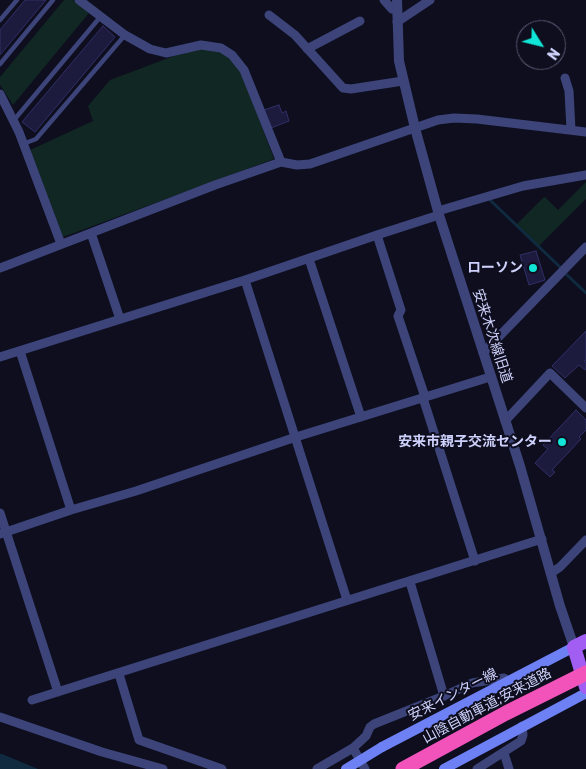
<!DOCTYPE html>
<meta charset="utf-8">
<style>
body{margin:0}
#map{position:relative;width:586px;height:769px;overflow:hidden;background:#0e0e1e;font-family:Rubik,sans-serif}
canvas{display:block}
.north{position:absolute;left:516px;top:20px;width:50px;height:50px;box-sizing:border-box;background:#0e0e1e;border:1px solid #5b5c76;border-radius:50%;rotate:126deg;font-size:14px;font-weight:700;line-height:20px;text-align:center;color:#ced1fb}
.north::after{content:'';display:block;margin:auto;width:18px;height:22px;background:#11e5d7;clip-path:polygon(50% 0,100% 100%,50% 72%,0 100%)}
</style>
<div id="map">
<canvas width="586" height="769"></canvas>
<div class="north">N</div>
</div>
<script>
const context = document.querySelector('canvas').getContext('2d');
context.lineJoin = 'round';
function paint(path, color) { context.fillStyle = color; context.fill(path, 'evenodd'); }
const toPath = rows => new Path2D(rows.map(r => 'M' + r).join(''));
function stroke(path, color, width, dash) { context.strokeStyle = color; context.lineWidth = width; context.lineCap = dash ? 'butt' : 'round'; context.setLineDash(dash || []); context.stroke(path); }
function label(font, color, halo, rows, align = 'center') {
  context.font = font + ' Rubik,"Noto Sans JP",sans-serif'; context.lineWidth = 4; context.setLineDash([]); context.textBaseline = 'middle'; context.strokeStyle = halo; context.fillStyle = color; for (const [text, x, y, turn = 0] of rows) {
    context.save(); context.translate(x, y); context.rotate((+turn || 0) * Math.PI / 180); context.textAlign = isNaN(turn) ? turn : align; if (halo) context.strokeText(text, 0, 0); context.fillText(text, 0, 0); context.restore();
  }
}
paint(toPath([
 [64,0,73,0,89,13,13,105,0,85,0,77],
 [195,48,221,51,235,63,242,74,274,159,63,237,30,150,93,121,88,106,110,80],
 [586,182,586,199,539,246,516,225,543,198,545,197,558,210]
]), '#112723');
paint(toPath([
 [0,754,2,754,38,769,0,769]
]), '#102b40');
stroke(toPath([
 [490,200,560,267],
 [567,275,586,293]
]), '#102b40', 3);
const building = toPath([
 [25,0,46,0,0,55,0,30,25,0],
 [103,26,115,37,35,132,22,122,103,26],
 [279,105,282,113,286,111,289,121,271,128,264,110,279,105],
 [536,251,545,280,529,285,520,255,536,251],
 [586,331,586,360,584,361,586,363,586,368,585,370,579,365,565,378,552,366,586,331],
 [576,410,586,420,586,430,579,437,581,439,552,470,555,472,550,477,535,463,548,449,543,445,576,410]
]);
paint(building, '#1c1b3e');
stroke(building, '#312f68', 1);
stroke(toPath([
 [0,20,17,0],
 [0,64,53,0],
 [14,120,101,16],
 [23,144,36,139,125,35]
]), '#3c447a', 4.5);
stroke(toPath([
 [79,0,125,35,150,49,166,53,201,45,221,48,232,55,244,70,281,162],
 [384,0,392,9,397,10],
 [269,15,295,35,343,88,351,89,403,81],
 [397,22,430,0],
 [307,49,360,21],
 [565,78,569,91,571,130],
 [0,94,19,132,61,244],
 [438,211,523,186,586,175],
 [91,233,120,319],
 [377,235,401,310,398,316,425,397],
 [309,259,361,417],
 [0,268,215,185,281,162,297,165,310,164,438,120,454,118,477,119,586,132],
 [245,280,347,600],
 [20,351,71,510],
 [483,353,586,247],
 [0,357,245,280,377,235,439,215],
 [423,398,475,561],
 [505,421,550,373,586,408],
 [0,513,58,692],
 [0,534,71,510,136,491,296,437,490,377],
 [551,573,560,567,586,540],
 [410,582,444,696,472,683,504,678,509,682],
 [119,674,139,740,222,769],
 [32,700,542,539],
 [0,717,102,752,163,769],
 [353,748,365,769],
 [504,753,509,769],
 [317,769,353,748,366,736,370,727,374,724,444,696],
 [477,769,521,741,523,735,522,726]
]), '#3c447a', 9);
stroke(toPath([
 [397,0,399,61,415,128,439,215,520,466,560,606,574,647]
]), '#3c447a', 10);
stroke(toPath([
 [382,747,574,647],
 [444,769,586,693]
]), '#6d80f4', 10);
stroke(toPath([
 [586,641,574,647,586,687]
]), '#a25ef3', 14);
stroke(toPath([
 [346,769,382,747]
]), '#6d80f4', 10);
stroke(toPath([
 [403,769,506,713,586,673]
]), '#f253ba', 15);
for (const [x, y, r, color] of [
 [533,268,5,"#11e5d7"],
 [562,442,5,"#11e5d7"]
]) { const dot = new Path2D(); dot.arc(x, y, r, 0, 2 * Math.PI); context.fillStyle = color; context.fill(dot); stroke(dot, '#0e0e1e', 2); }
label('bold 14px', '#ced1fb', '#0e0e1e', [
 ["ローソン",523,268],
 ["安来市親子交流センター",552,442]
], 'right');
label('14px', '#ced1fb', '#0e0e1e', [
 ["安来木次線旧道",492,336,72],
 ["安来インター線",453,695,-27],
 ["山陰自動車道;安来道路",487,706,-28]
]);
</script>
